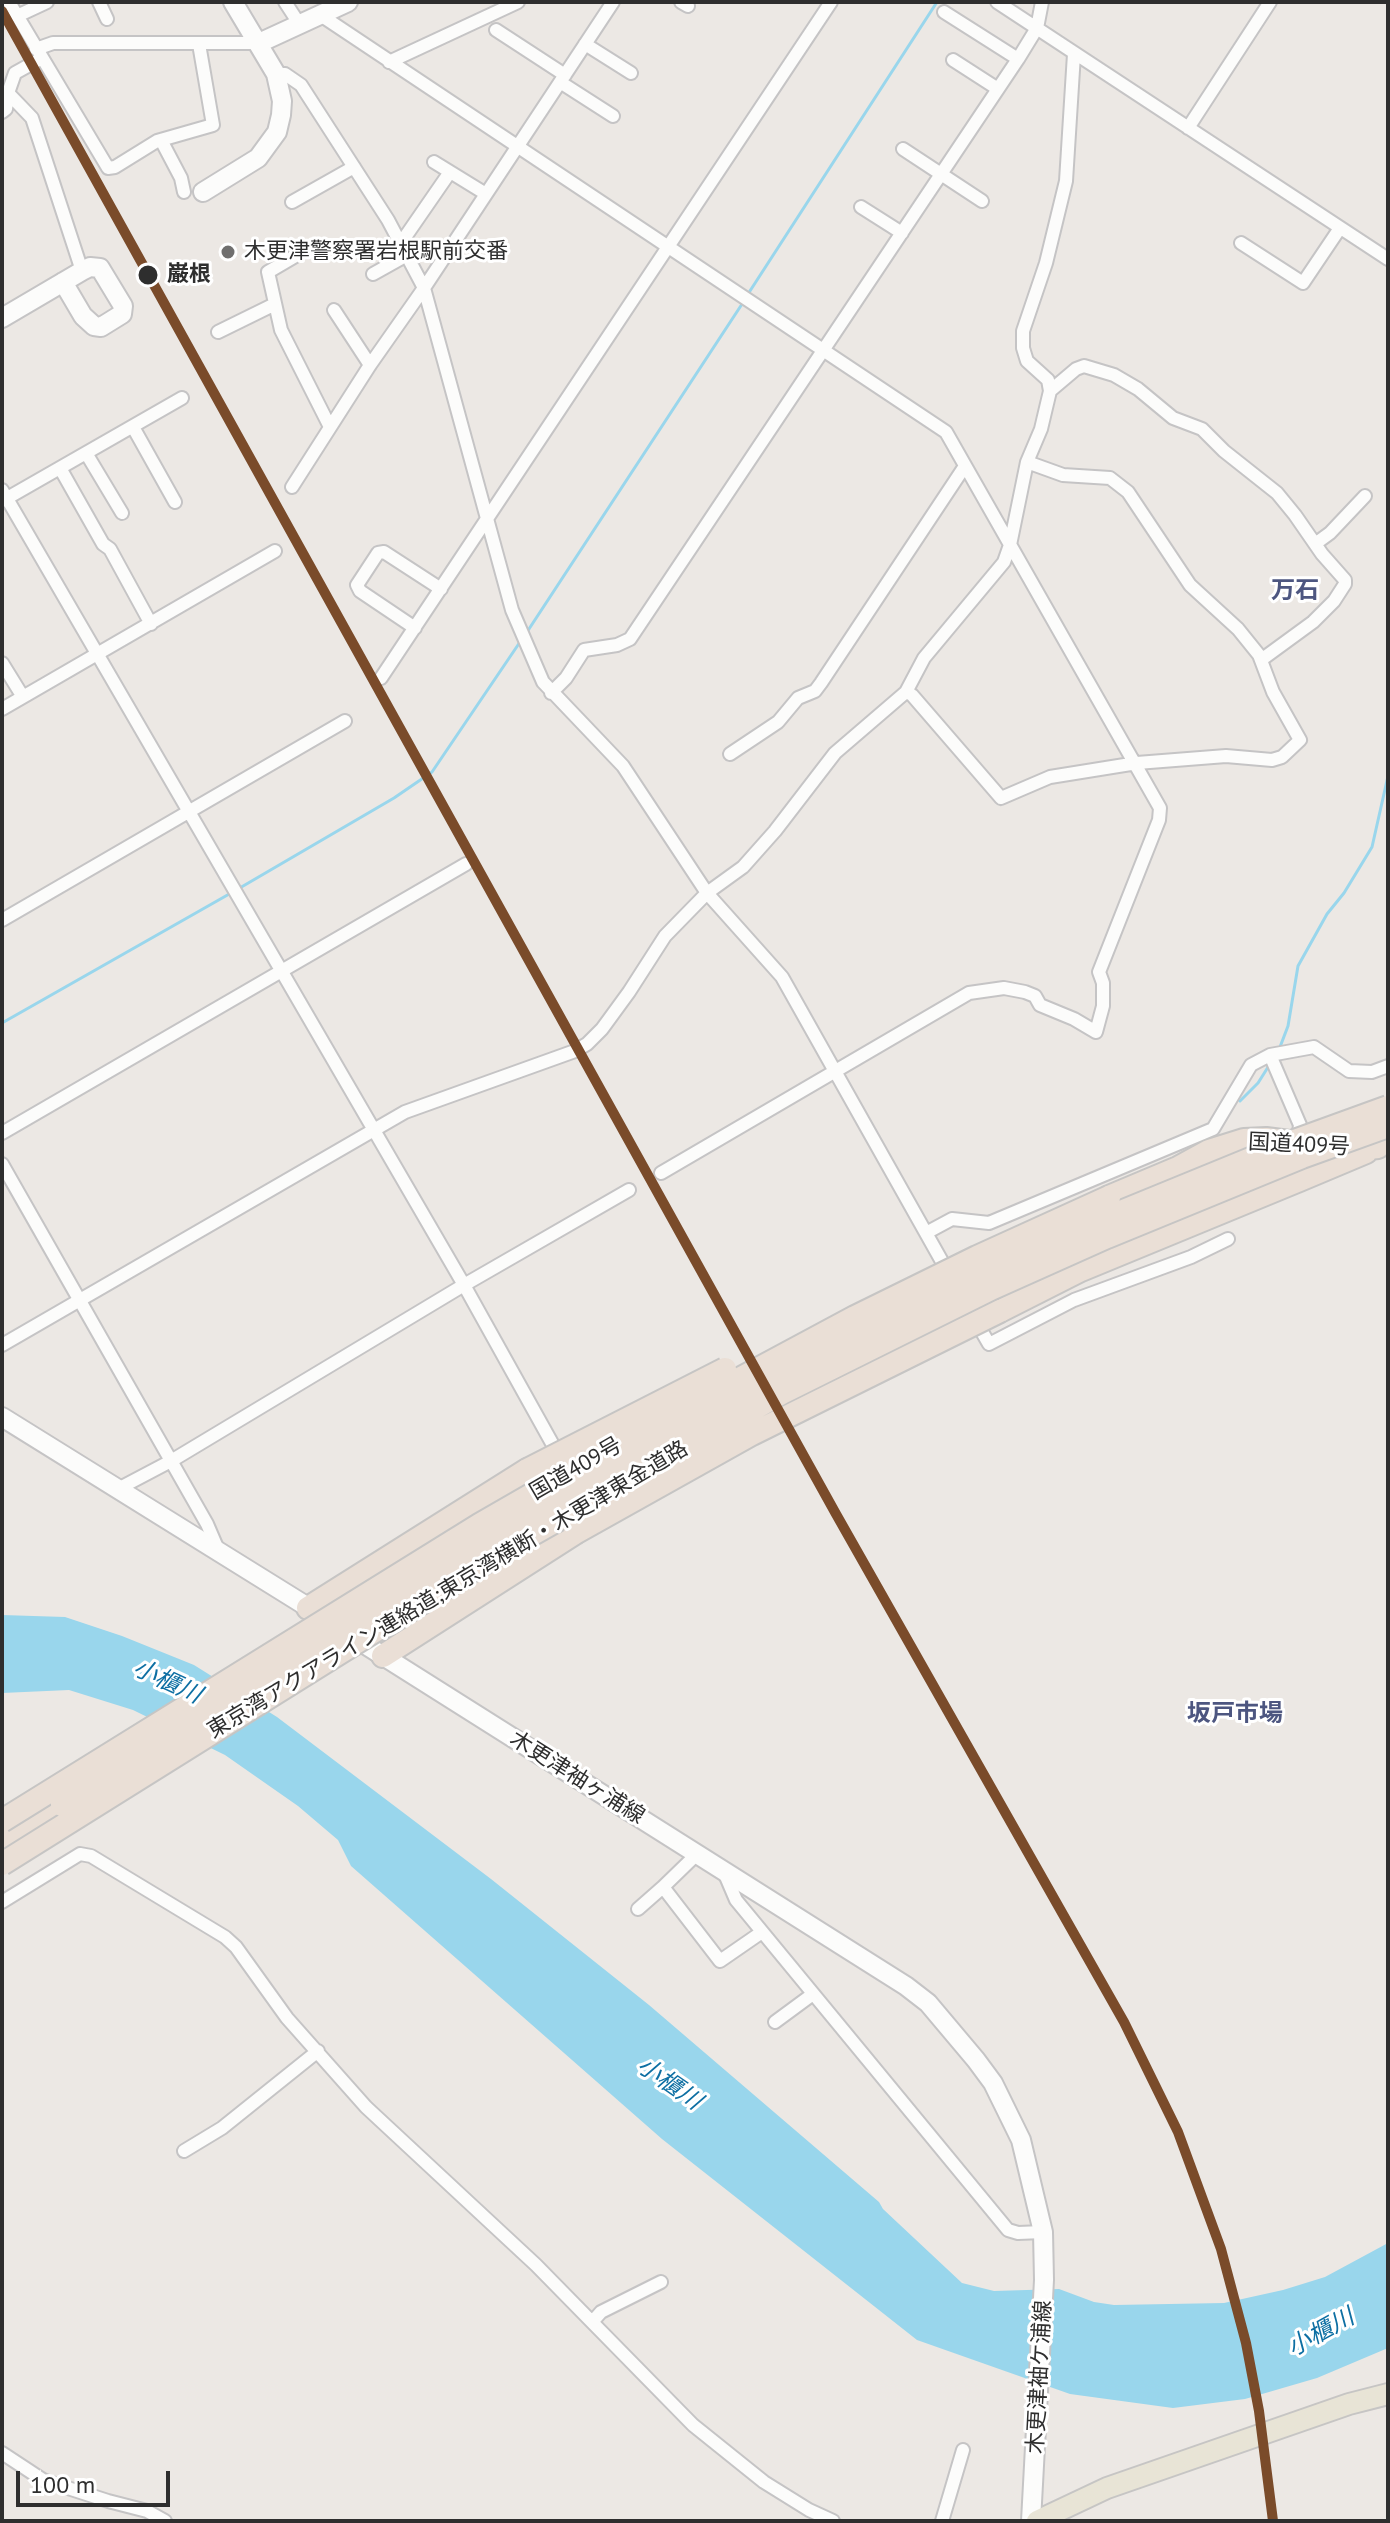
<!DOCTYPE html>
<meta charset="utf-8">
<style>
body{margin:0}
#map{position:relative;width:1390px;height:2523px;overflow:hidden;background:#ece8e4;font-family:"PT Sans",sans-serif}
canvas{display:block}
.frame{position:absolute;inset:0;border:4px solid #2e2e2e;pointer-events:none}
.scale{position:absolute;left:16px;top:2471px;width:154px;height:36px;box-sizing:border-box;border:4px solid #2e2e2e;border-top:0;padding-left:10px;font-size:24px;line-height:28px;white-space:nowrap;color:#2e2e2e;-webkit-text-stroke:6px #fff;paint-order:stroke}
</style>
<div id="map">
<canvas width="1390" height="2523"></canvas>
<div class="frame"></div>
<div class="scale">100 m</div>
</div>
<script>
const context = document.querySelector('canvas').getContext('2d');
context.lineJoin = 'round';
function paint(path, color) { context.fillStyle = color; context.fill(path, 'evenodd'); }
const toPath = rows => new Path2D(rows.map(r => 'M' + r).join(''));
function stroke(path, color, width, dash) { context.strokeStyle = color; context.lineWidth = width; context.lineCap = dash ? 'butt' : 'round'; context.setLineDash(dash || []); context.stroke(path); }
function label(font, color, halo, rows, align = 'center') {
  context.font = font + ' "PT Sans","Noto Sans JP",sans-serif'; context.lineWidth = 6; context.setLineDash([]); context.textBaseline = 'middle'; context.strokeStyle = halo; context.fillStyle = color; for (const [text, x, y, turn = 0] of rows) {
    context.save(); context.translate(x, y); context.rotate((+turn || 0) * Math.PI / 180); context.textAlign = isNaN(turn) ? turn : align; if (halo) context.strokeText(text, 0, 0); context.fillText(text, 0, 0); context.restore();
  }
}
paint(toPath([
 [2,1615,65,1617,122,1636,194,1665,277,1717,491,1879,649,2005,879,2202,883,2209,962,2283,994,2291,1059,2289,1094,2302,1114,2305,1224,2303,1283,2290,1325,2277,1388,2243,1388,2348,1317,2378,1245,2399,1173,2408,1070,2394,917,2340,662,2139,351,1866,338,1840,298,1806,225,1755,133,1710,69,1690,2,1693]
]), '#99d6ec');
stroke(toPath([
 [748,294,937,2],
 [527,632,744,301],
 [238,889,394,798,432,772,520,642],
 [2,1023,231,893],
 [1280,1047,1288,1026,1298,966,1327,914,1344,893,1372,847,1388,776],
 [1240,1101,1258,1083,1270,1064]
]), '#99d6ec', 3);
const street = toPath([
 [9,2,108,168,115,167,157,141,213,125,199,44],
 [99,2,107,19],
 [285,2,300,25],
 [681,2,688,6],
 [997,2,1388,259],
 [944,12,1018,59],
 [17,16,47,2],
 [322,16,946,432,1160,808,1159,820,1099,972,1103,983,1103,1006,1096,1032,1074,1019,1040,1005,1035,996,1025,992,1004,988,969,993,661,1173],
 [496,30,565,75],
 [585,44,631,73],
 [36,49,53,43,259,43],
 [953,60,998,89],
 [389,62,518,2],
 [276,74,285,74,301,85,388,220,424,288,512,610,543,682,623,766,707,893,782,977,949,1274],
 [560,82,613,116],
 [8,93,15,73,42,58],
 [2,112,6,109,8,93,32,118,82,271],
 [1188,128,1270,2],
 [161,140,181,178,184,192],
 [903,149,982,201],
 [434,162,486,194],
 [292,202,354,167],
 [861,207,902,233],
 [401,243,450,172],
 [1241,243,1303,283,1340,228],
 [297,255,268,272,281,330,330,427],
 [373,274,407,255],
 [334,310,370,365],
 [218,332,275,304],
 [1050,391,1076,369,1084,366,1114,375,1138,389,1173,418,1202,429,1224,451,1277,493,1295,515,1322,554,1345,580,1345,584,1334,601,1313,622,1261,660],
 [133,427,175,502],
 [86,453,122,513],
 [60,468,103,544,110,549,151,624],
 [292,487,370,365,424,288,613,2],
 [2,490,464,1285,553,1445],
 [2,501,182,398],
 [1315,544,1330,533,1365,496],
 [415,628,360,591,357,585,378,553,384,552,441,589],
 [2,663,23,697],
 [381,678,831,2],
 [906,692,912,695,1001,798,1050,777,1137,763,1226,756,1272,760,1282,757,1300,740,1273,692,1259,655,1238,629,1190,585,1128,492,1110,478,1063,475,1027,462],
 [551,693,566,678,584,650,617,645,630,639,1018,59,1037,28,1042,2],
 [2,709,275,551],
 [730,754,778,722,798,698,815,691,821,683,965,466],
 [2,920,345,721],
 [1270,1055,1300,1125,1299,1132,1293,1140],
 [2,1133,466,864],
 [2,1164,207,1524,219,1552],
 [926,1233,952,1219,989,1223,1213,1129,1251,1065,1270,1055,1314,1047,1349,1071,1372,1072,1388,1066],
 [974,1318,989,1344,1074,1300,1191,1257,1228,1239],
 [2,1345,405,1112,575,1051,587,1044,602,1029,629,992,665,936,707,893,743,867,775,831,835,753,906,692,924,658,1004,562,1010,545,1027,462,1041,429,1050,391,1048,380,1027,361,1023,348,1023,331,1046,263,1066,181,1074,54],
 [116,1490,171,1461,464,1285,629,1190],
 [724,1872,736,1900,1008,2230,1018,2233,1043,2232],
 [663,1887,697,1854],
 [2,1902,80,1854,91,1856,225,1937,236,1947,287,2018,366,2107,536,2265,693,2425,764,2482,809,2510,833,2521],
 [638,1909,663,1887,720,1961,762,1932],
 [775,2022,813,1994],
 [184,2151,222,2128,318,2051],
 [593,2321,601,2312,661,2282],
 [2,2453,43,2480,108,2501,147,2511,165,2521],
 [942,2521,963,2450]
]);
const secondary = toPath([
 [259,43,348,2],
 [203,192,258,158,277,132,281,115,282,101,276,74,233,2],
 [2,318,82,271,90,267,100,268,123,306,122,314,101,327,94,326,83,316,63,282],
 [2,1417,319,1614],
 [350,1635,906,1986,928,2003,976,2060,993,2083,1021,2140,1043,2232,1044,2280,1031,2521]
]);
const primary = toPath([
 [1037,2521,1107,2488,1349,2404,1388,2394]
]);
const highway = toPath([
 [1282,1182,1297,1181,1366,1152],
 [1109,1197,1178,1168,1209,1151,1244,1140,1266,1139,1351,1150,1378,1147],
 [1000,1311,1081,1270,1297,1181],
 [308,1608,527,1470],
 [383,1656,575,1533],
 [2,1843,62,1805]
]);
stroke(street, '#c5c4c5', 16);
stroke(secondary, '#c5c4c5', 22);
stroke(primary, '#c6c5c4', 24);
stroke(highway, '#c6c5c4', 26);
stroke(street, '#fcfcfb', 12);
stroke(secondary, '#fcfcfb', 18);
stroke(primary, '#e8e4d6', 20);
stroke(highway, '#eadfd6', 22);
const highwayBridge = toPath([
 [527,1470,725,1369],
 [575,1533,752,1434,1000,1311],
 [62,1805,491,1537,772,1378,985,1272,1104,1219,1297,1140,1388,1107],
 [2,1821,479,1525,637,1434,855,1317,977,1257,1109,1197],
 [2,1864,501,1552,782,1393,993,1288,1107,1237,1302,1157,1388,1126]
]);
stroke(highwayBridge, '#c6c5c4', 26, []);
stroke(highwayBridge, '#eadfd6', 22);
stroke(toPath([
 [2,11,836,1514,1124,2022,1178,2132,1221,2249,1246,2343,1259,2411,1273,2521]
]), '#7a4b2a', 10);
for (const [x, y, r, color] of [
 [228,252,8,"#706f6e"],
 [148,275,11,"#2e2e2e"]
]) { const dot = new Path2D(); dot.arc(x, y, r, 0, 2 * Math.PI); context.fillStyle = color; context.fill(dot); stroke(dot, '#fff', 3); }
label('22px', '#2e2e2e', '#fff', [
 ["木更津警察署岩根駅前交番",244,252]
], 'left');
label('bold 22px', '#2e2e2e', '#fff', [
 ["巌根",167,275]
], 'left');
label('22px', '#2e2e2e', '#fff', [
 ["国道409号",1299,1145,3],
 ["国道409号",576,1469,-30],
 ["東京湾アクアライン連絡道;東京湾横断・木更津東金道路",448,1590,-31],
 ["木更津袖ヶ浦線",577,1778,32],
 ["木更津袖ケ浦線",1040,2377,-87]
]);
label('bold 24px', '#4d5680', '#fff', [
 ["万石",1295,591],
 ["坂戸市場",1235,1714]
]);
label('italic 24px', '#0d6fa3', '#fff', [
 ["小櫃川",167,1682,25],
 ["小櫃川",669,2084,35],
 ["小櫃川",1321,2333,-29]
]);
</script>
